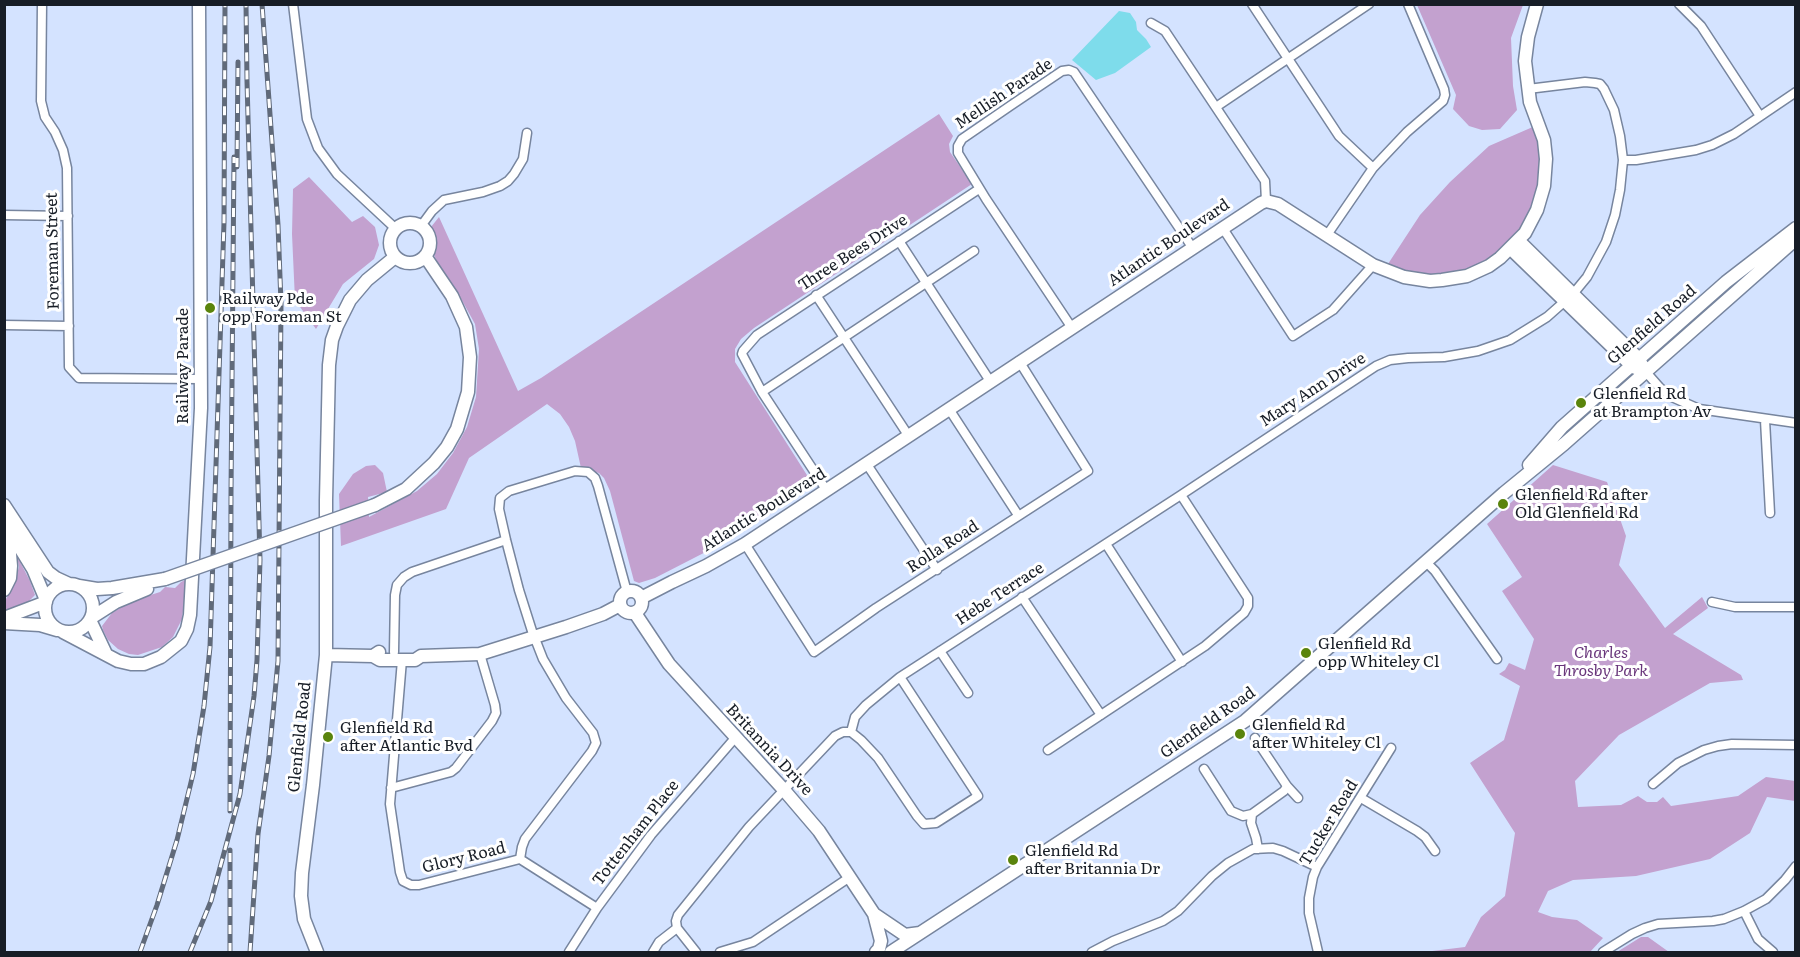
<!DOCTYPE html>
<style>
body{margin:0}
#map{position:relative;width:1800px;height:957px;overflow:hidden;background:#d4e3ff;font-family:Literata,serif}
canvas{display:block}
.frame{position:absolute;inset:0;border:6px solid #171d26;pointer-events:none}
</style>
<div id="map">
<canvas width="1800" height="957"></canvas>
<div class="frame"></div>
</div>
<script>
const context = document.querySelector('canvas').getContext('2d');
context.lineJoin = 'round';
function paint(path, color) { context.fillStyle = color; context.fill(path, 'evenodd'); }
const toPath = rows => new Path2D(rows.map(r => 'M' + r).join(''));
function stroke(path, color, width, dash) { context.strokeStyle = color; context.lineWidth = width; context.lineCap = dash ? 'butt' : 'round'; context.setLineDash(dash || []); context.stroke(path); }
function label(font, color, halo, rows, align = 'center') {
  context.font = font + ' Literata,serif'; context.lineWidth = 6; context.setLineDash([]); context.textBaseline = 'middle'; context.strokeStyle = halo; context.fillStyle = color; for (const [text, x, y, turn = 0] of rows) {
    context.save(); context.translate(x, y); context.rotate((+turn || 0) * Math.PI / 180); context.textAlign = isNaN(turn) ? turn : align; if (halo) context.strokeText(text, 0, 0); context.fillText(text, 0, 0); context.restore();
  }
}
paint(toPath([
 [1417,5,1523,5,1511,38,1513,86,1517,110,1500,129,1482,130,1469,126,1453,109,1456,95],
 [939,114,953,136,949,144,950,152,972,184,754,328,741,339,735,349,735,362,812,483,810,488,729,540,655,578,639,583,634,581,610,491,604,478,599,473,581,468,575,441,569,427,560,414,547,404,469,458,446,509,341,546,339,494,353,474,366,466,375,465,383,473,387,492,368,497,369,517,417,491,437,474,453,453,467,427,476,397,479,349,475,324,459,295,441,270,434,255,434,242,431,227,439,217,518,391,541,378],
 [1535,126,1540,146,1543,172,1537,199,1521,229,1502,250,1487,261,1469,271,1430,278,1386,267,1420,215,1450,182,1489,146],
 [309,177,352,222,363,216,375,227,379,245,374,259,343,284,316,329,295,300,292,234,293,189],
 [1553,465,1607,482,1626,536,1619,565,1665,628,1702,597,1708,608,1673,634,1741,675,1743,680,1710,683,1619,735,1575,781,1578,807,1621,805,1638,796,1647,802,1657,802,1663,797,1671,806,1738,796,1766,777,1795,781,1795,801,1767,797,1750,833,1710,859,1636,876,1573,880,1548,891,1538,912,1552,917,1577,920,1603,938,1590,952,1424,952,1465,947,1481,917,1505,896,1515,833,1470,763,1504,740,1520,686,1499,674,1505,670,1509,663,1525,670,1534,639,1502,591,1522,577,1487,524],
 [17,556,30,581,35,595,26,604,5,611,5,601,15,581,19,567],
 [187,579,182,619,173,637,162,647,138,655,129,654,118,649,108,640,103,630,102,626,112,613,132,601,160,592,165,587,175,588,181,582],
 [1641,937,1648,937,1669,952,1617,952]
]), '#c3a1cf');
paint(toPath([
 [1119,11,1130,13,1136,22,1137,30,1146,39,1151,47,1115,73,1096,80,1072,60]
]), '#7edceb');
const street = toPath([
 [42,4,41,101,45,117,55,132,63,150,67,168,69,367,79,378,200,379],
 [293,4,307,119,318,148,337,174,396,229],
 [1252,4,1339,136,1373,168],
 [1679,4,1701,26,1760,116],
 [1151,23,1165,31,1265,181,1266,201],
 [1216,107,1369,4],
 [1623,160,1636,160,1696,150,1712,145,1734,134,1796,92],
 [4,215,68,216],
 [421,226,432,211,444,200,483,192,500,186,508,181,514,174,523,159,527,133],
 [1222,227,1293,336,1333,310,1373,265],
 [1327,235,1373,168,1407,132,1443,101,1445,95,1444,89,1408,4],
 [899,241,990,381],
 [816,295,908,435],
 [4,325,69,326],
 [1072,328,986,199,958,153,958,146,962,139,1010,106,1062,71,1069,70,1074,72,1192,247],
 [1645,371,1660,388,1672,397,1699,409,1796,423],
 [762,392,974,251],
 [949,409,1018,515],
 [1765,420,1770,513],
 [866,463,937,570],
 [827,491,762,392,742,354,743,351,757,335,979,189],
 [745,544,814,652,876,608,1088,471,1019,361],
 [1106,544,1182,662],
 [1426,562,1435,571,1497,659],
 [1022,597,1101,715],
 [1712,602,1735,607,1796,607],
 [940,651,968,693],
 [394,652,395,595,397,585,404,577,412,572,506,540],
 [402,660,390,804,400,872,403,881,411,885,419,885,520,859,597,908],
 [851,732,855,717,866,705,900,677,1181,495],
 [1255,738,1287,786,1284,791,1252,814,1251,823,1256,838,1258,849],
 [1048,750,1205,646,1244,613,1248,606,1248,598,1181,495,1376,366,1390,360,1408,358,1444,357,1478,351,1510,340,1547,317,1573,294,1587,277,1606,242,1615,215,1620,190,1623,160,1620,136,1614,110,1604,89,1600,84,1595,83,1585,82,1528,89],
 [1204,769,1231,811,1243,816,1252,814],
 [1653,784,1678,763,1704,750,1718,746,1732,744,1796,745],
 [1287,786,1298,798],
 [391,788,451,772,456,768,492,721,496,713,495,705,480,654],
 [1361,798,1417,831,1425,837,1435,851],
 [520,859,522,847,525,839,592,751,596,743,593,733,566,698,543,659,532,631,519,590,506,540,499,509,500,498,509,491,575,471,588,472,595,478,598,486,627,592],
 [1744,911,1758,939,1773,952],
 [569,952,597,908,651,835,735,738],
 [653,952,659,942,677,928],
 [696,952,677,928,676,921,678,915,749,827,835,736,843,732,851,732,861,740,878,758,917,816,924,824,936,823,978,796,900,677],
 [720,952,753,942,850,877],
 [1092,952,1113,941,1163,921,1178,911,1212,876,1228,863,1253,849,1273,848,1283,851,1317,867],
 [1318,952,1309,913,1309,898,1313,877,1317,867,1391,748],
 [1603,952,1632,934,1645,928,1658,924,1713,921,1724,919,1744,911,1766,899,1785,880,1796,866]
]);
const secondary = toPath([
 '390 243a20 20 0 1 1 40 0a20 20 0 1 1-40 0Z',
 [1519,241,1639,359,1642,365],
 [1511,249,1633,367,1638,369],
 [1529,465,1562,427,1606,388,1726,282,1796,228],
 [4,505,48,572,56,578,69,584],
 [375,505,406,489,434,463,447,447,457,429,468,392,470,357,466,327,452,296,425,256],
 [4,522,33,569,46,600],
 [4,539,10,554,11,566,10,578,4,590],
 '45 608a24 24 0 1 1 48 0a24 24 0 1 1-48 0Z',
 [79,586,97,589,112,588,165,579],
 '620 602a11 11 0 1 1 22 0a11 11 0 1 1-22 0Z',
 [641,598,672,582,706,566,745,544,1261,203,1266,201,1278,204,1373,265,1404,277,1430,281,1442,280,1467,276,1489,266,1500,258,1525,233,1537,210,1544,186,1546,159,1544,140,1530,102,1525,61,1528,37,1537,4],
 [635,613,669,664,784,790,819,831,874,914,881,941,879,949,876,952],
 [4,618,46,602],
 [91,618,116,602,147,589],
 [90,620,106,654],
 [4,623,40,625,57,630],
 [63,632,118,661,131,664,144,664,161,657,181,641,187,629,190,615,201,408,199,4],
 [326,655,373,656,379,652],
 [373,656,380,660,415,660,421,656,480,654,566,627,603,614,620,605],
 [874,914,905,935,920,933],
 [317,952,304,919,301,896,302,873,313,785,326,655,326,500,329,365,332,340,337,326,350,300,367,280,395,257],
 [891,952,1245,721,1504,493,1564,444,1796,239]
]);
stroke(street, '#77859e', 11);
stroke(secondary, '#77859e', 15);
stroke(street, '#fff', 8);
stroke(secondary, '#fff', 12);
const rail = toPath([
 [237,167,238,62],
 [230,811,231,493,234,157],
 [140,952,157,905,177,840,193,774,204,706,210,647,224,222,225,4],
 [190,952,211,901,240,794,254,696,257,660,260,560,247,81,246,4],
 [230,952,230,850],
 [250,952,258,834,269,756,278,661,281,303,278,225,262,4]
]);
stroke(rail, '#606a7a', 5);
stroke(rail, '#fff', 3, [9]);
const secondaryBridge = toPath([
 [165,579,375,505]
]);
stroke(secondaryBridge, '#77859e', 15, []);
stroke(secondaryBridge, '#fff', 12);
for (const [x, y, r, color] of [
 [210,308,6,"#5a840c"],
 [1581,403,6,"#5a840c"],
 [1503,504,6,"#5a840c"],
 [1306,653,6,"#5a840c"],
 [1240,734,6,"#5a840c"],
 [328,737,6,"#5a840c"],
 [1013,860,6,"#5a840c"]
]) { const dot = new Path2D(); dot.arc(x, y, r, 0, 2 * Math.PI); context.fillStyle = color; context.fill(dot); stroke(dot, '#fff', 2); }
label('16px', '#171d26', '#fff', [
 ["Mellish Parade",1004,94,-34],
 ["Atlantic Boulevard",1169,243,-34],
 ["Foreman Street",53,251,-91],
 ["Three Bees Drive",853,253,-33],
 ["Glenfield Road",1652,325,-41],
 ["Railway Parade",183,366,-90],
 ["Mary Ann Drive",1313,390,-33],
 ["Atlantic Boulevard",764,510,-32],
 ["Rolla Road",943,547,-33],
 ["Hebe Terrace",1000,594,-33],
 ["Glenfield Road",1208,723,-35],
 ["Glenfield Road",300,737,-84],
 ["Britannia Drive",769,750,47],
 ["Tucker Road",1329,823,-59],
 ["Tottenham Place",636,833,-52],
 ["Glory Road",464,858,-14]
]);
label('16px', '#171d26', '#fff', [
 ["Railway Pde",222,299],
 ["opp Foreman St",222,317],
 ["Glenfield Rd",1593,394],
 ["at Brampton Av",1593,412],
 ["Glenfield Rd after",1515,495],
 ["Old Glenfield Rd",1515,513],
 ["Glenfield Rd",1318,644],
 ["opp Whiteley Cl",1318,662],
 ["Glenfield Rd",1252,725],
 ["after Whiteley Cl",1252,743],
 ["Glenfield Rd",340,728],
 ["after Atlantic Bvd",340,746],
 ["Glenfield Rd",1025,851],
 ["after Britannia Dr",1025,869]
], 'left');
label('italic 16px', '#69367b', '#fff', [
 ["Charles",1601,653],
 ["Throsby Park",1601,671]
]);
</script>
